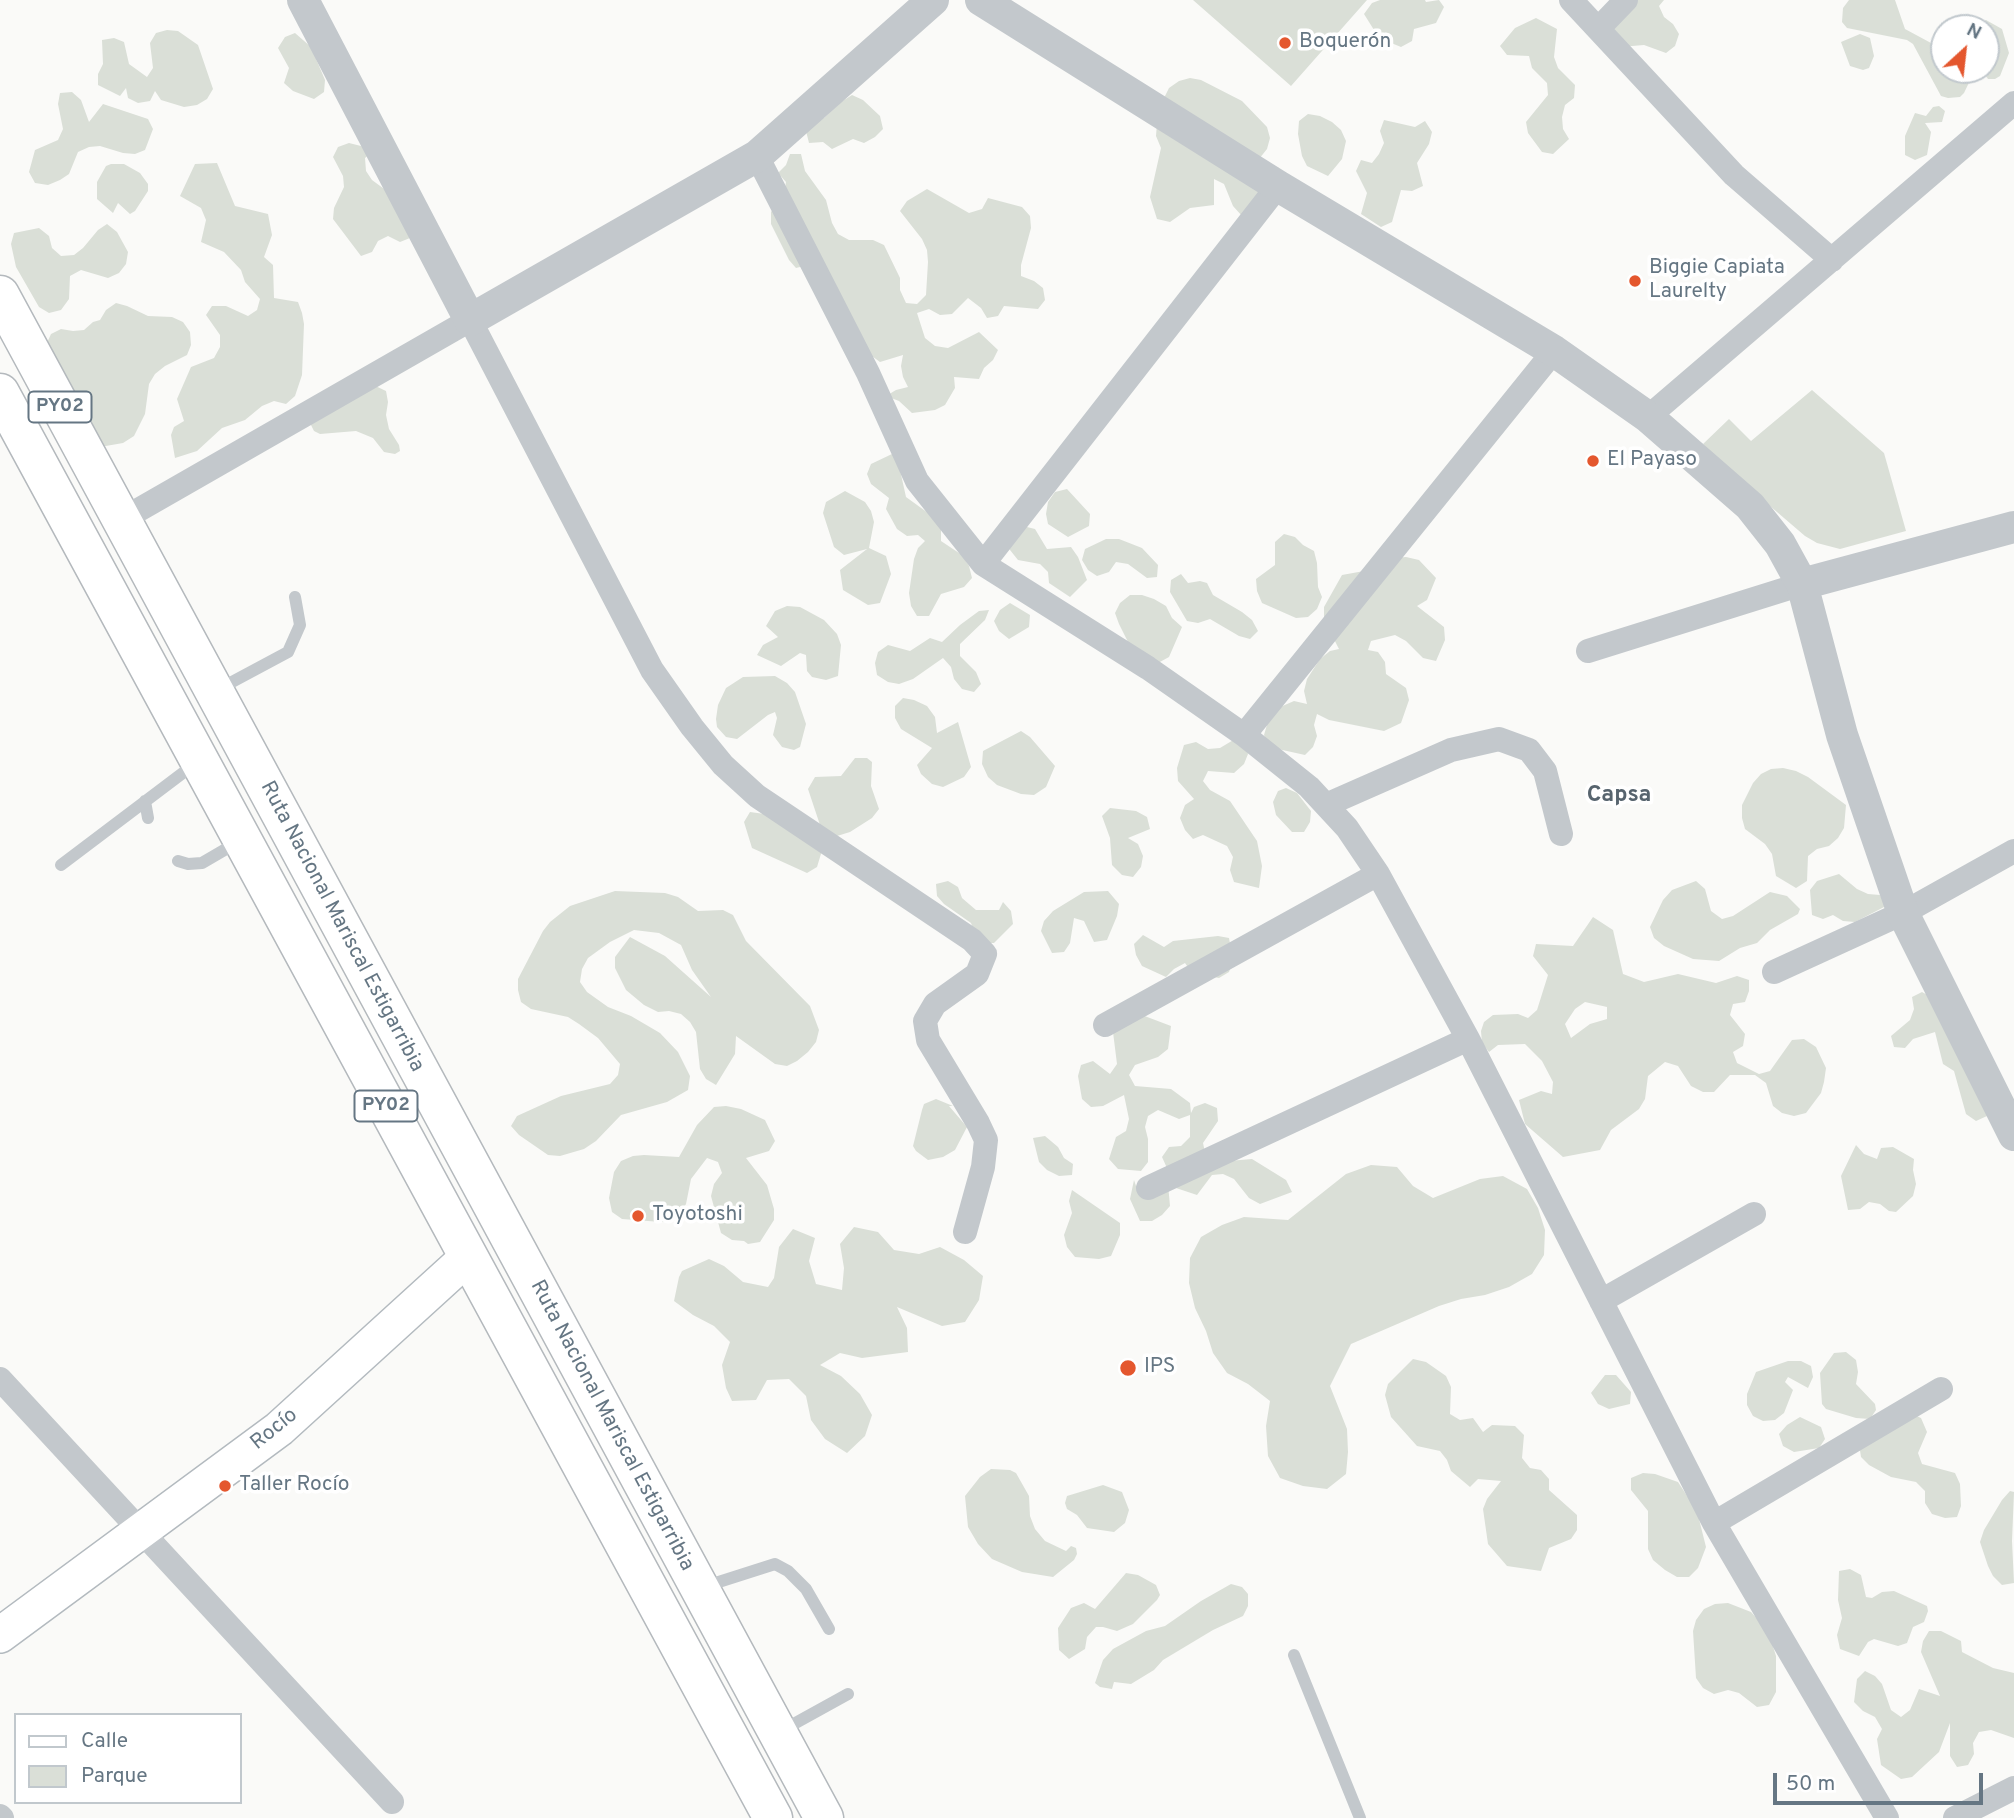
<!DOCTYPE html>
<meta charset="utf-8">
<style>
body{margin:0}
#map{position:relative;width:2014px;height:1818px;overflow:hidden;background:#fafaf8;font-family:Overpass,sans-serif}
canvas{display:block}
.legend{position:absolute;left:14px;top:1713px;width:228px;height:91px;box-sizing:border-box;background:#fff;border:2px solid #c1c8cd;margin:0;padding:9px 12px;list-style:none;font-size:21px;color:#657683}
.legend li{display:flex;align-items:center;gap:14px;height:35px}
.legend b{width:35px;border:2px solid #c1c8cd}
.north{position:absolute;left:1930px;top:14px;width:70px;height:70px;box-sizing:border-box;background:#fff;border:2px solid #c1c8cd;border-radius:50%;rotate:27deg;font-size:19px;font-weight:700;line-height:28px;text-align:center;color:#657683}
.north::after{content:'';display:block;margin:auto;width:24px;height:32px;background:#e4572e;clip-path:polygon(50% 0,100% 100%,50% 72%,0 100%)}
.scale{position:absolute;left:1773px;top:1773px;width:210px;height:32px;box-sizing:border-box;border:4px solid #657683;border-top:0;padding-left:9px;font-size:21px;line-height:24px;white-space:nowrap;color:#657683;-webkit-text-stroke:5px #fff;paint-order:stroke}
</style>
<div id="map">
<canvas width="2014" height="1818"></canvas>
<ul class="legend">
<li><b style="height:9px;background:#fff"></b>Calle</li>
<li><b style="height:19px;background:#dadfd7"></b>Parque</li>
</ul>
<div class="north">N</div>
<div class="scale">50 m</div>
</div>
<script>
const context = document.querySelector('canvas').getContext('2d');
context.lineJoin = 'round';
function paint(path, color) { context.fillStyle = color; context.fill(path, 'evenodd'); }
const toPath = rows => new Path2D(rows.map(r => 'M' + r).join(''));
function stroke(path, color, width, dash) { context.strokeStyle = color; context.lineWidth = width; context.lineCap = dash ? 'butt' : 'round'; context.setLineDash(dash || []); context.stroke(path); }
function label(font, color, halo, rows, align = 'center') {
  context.font = font + ' Overpass,sans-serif'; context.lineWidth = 7; context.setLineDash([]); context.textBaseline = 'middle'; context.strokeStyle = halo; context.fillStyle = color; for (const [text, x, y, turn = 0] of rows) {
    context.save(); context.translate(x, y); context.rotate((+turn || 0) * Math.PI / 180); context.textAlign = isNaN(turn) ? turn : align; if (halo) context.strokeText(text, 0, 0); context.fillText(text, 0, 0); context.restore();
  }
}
paint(toPath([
 [1193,0,1367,0,1291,86],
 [1380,0,1425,0,1426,2,1439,0,1444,7,1436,23,1414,29,1412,41,1401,47,1379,38,1364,14,1372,3],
 [1624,0,1664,0,1659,6,1664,17,1673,24,1679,34,1675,46,1666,53,1644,45,1620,47,1605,20],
 [1849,0,1895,0,1905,29,1931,43,1944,42,1944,70,1975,70,1964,93,1960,97,1948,98,1941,96,1913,44,1907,40,1847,28,1842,22,1843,8],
 [1536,18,1557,29,1554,57,1558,68,1575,85,1574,98,1565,105,1562,117,1563,129,1569,139,1553,154,1542,152,1528,133,1526,122,1548,95,1547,83,1532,68,1529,56,1507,55,1500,46,1515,28],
 [1986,20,2002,29,2009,53,2000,76,1995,79,1988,79,1982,70,1986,70,1986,28,1973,28],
 [167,30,178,31,198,45,213,89,207,99,197,105,184,107,161,100,155,91,150,101,138,103,128,98,126,88,120,96,98,85,98,74,103,64,102,40,114,38,124,42,129,64,147,77,153,68,150,43,156,33],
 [295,33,311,47,325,80,324,92,314,99,293,91,284,83,289,68,278,48,285,37],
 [1860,34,1870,38,1874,56,1869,68,1863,70,1850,66,1841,42],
 [1190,78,1201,80,1242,101,1267,127,1270,138,1267,149,1259,159,1279,168,1276,198,1242,216,1233,206,1224,184,1214,179,1214,205,1190,208,1170,222,1157,219,1150,197,1161,148,1156,136,1157,123,1163,100,1169,88,1179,81],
 [72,92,81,100,89,122,103,104,148,119,153,129,145,150,135,154,123,153,100,146,89,147,78,152,69,174,60,180,48,185,35,183,29,172,35,150,58,140,63,129,58,104,60,93],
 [852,95,863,100,880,116,883,129,875,137,864,143,853,139,832,149,823,142,809,143,806,131,812,120,824,118,841,102],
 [1939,106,1945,111,1942,122,1925,123,1931,132,1927,155,1915,160,1905,155,1905,136,1915,113,1926,116,1933,107],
 [1308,114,1320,116,1332,122,1341,130,1346,141,1342,159,1328,176,1307,166,1302,156,1298,134,1299,121],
 [1384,120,1415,127,1425,121,1432,132,1429,144,1417,163,1423,186,1412,191,1401,190,1392,222,1381,227,1361,214,1367,193,1356,171,1361,160,1372,163,1379,154,1384,143,1380,131],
 [349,143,361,146,372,152,365,158,366,171,372,180,391,194,410,238,400,242,388,236,378,241,372,252,361,256,333,219,334,208,344,187,343,176,333,157,338,147],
 [790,154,801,154,805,171,826,200,832,223,838,234,849,240,873,240,884,245,900,278,900,290,906,303,917,304,926,295,928,262,927,250,922,239,900,211,907,201,927,189,969,213,982,209,988,198,1022,207,1030,216,1031,228,1021,265,1021,276,1034,281,1043,288,1045,300,1038,309,1004,306,998,316,987,318,981,308,968,298,952,314,940,315,929,309,917,313,925,338,935,346,948,348,979,332,998,350,993,360,984,368,979,379,954,377,955,388,945,405,935,410,912,413,899,401,886,396,896,390,908,387,903,377,901,366,903,355,880,362,861,348,808,265,796,268,789,260,771,224,771,212,784,194,786,182,778,173,786,165],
 [217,163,235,206,268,214,272,235,264,257,273,265,274,298,298,302,302,313,304,324,302,375,295,396,286,404,274,401,262,406,245,420,222,428,197,451,175,458,171,435,174,427,184,421,177,399,191,367,214,358,220,347,220,335,206,315,212,306,226,306,248,316,257,310,260,299,245,282,241,270,224,252,201,242,206,220,201,208,180,196,195,164],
 [111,164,124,164,140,173,148,184,148,191,135,211,130,214,118,203,113,213,97,199,97,182,106,166],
 [107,224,117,232,128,252,126,264,119,273,108,278,81,270,70,276,69,299,61,310,49,313,39,307,16,267,11,244,14,233,39,228,49,236,52,248,61,256,74,255,83,248,98,230],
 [116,303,127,306,148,316,172,317,183,322,190,332,191,345,187,355,165,366,155,374,149,384,145,414,134,436,123,443,100,447,46,345,51,334,61,329,73,331,84,330,93,322,100,320,106,310],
 [363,380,386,391,388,402,386,415,389,429,399,445,400,451,395,454,384,452,373,438,356,431,320,434,314,431,309,421],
 [1812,390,1884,453,1906,531,1840,549,1817,543,1805,536,1728,470,1703,444,1729,419,1751,441],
 [892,454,898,461,906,497,935,518,941,529,941,541,962,555,969,566,972,578,964,587,941,594,929,616,917,616,911,606,909,593,914,559,918,548,925,541,918,535,907,536,897,529,886,509,889,498,871,484,867,474,871,464],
 [1067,489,1090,514,1089,526,1068,537,1048,524,1046,514,1048,502,1055,492],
 [845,491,865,502,871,511,874,522,869,548,886,556,891,574,880,603,868,605,843,590,840,570,867,549,844,555,834,547,823,513,826,502],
 [1023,526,1035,529,1047,549,1071,547,1078,557,1087,580,1070,597,1049,583,1048,572,1040,564,1018,560,1010,550,1005,540],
 [1284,534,1295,537,1303,545,1314,551,1317,563,1318,587,1322,597,1317,609,1308,617,1296,618,1262,603,1257,591,1256,579,1275,565,1275,542],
 [1106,539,1119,539,1142,548,1158,565,1157,577,1147,578,1128,564,1116,562,1109,572,1097,576,1088,570,1082,560,1085,549],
 [1406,557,1419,560,1436,578,1427,600,1417,606,1444,627,1445,640,1436,661,1423,658,1406,641,1395,635,1371,641,1368,650,1378,652,1385,662,1386,674,1406,688,1409,700,1401,723,1384,731,1329,720,1317,714,1314,725,1317,736,1313,747,1305,755,1269,747,1264,735,1271,711,1294,701,1307,704,1304,691,1307,679,1320,659,1330,651,1339,649,1324,620,1324,607,1342,575,1364,571,1394,558],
 [1181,574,1188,583,1200,581,1207,583,1213,595,1242,612,1252,620,1258,631,1250,639,1239,636,1210,619,1198,623,1187,621,1170,592,1171,580],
 [1130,595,1142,595,1154,599,1166,606,1172,618,1182,627,1169,657,1158,663,1135,656,1119,624,1115,613,1120,603],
 [1010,603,1030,615,1029,627,1009,639,999,631,994,621,1000,610],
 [787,606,800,607,824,620,837,634,841,645,838,676,826,680,812,677,807,671,806,655,800,653,781,666,757,655,763,645,778,637,766,626,775,611],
 [989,610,985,620,960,644,960,656,976,672,981,684,974,692,962,689,954,679,951,667,943,658,913,679,899,684,888,682,877,675,875,663,878,652,888,645,910,651,930,638,942,642,960,625,979,611],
 [775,676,787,683,795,692,806,724,800,747,794,750,782,747,773,735,777,718,775,712,768,715,737,739,726,737,717,727,716,719,718,705,726,688,743,677],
 [903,698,914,700,927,706,935,717,937,733,958,722,971,767,964,777,943,787,932,784,921,774,917,765,932,748,901,729,895,718,895,706],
 [1021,731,1030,737,1055,766,1046,787,1034,795,1021,794,997,785,988,777,982,764,983,751],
 [1235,739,1246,742,1248,754,1244,764,1234,773,1208,771,1203,781,1210,790,1230,801,1257,841,1262,866,1259,888,1234,882,1230,870,1233,857,1227,846,1203,835,1193,839,1185,830,1180,818,1185,805,1194,799,1178,781,1177,768,1184,745,1196,742,1208,749,1220,748],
 [855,758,867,758,872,762,871,786,879,809,872,818,850,832,837,836,821,828,808,789,815,777,841,776],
 [1783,768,1796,771,1808,777,1846,805,1844,828,1838,838,1829,846,1817,849,1808,856,1807,881,1796,888,1776,876,1772,854,1765,844,1745,829,1742,818,1742,805,1753,783,1761,774,1771,769],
 [1286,788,1297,793,1311,811,1310,822,1304,832,1292,832,1276,815,1273,802,1278,791],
 [1110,808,1136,811,1147,817,1150,829,1128,838,1138,844,1143,856,1141,867,1133,877,1122,875,1112,865,1110,838,1102,816],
 [750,812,772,815,824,844,817,867,807,873,752,848,744,822],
 [1839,874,1857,889,1868,894,1880,895,1886,906,1855,922,1843,921,1833,915,1823,919,1812,915,1810,890,1817,881],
 [948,881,958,887,962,898,976,910,999,910,1003,902,1011,911,1013,924,994,943,983,943,975,934,971,923,944,904,937,896,936,884],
 [1696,881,1705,889,1711,911,1722,919,1733,916,1770,892,1787,896,1800,909,1798,914,1770,930,1757,943,1740,948,1719,961,1693,959,1664,946,1654,938,1650,927,1663,900,1672,890],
 [615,891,665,893,678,897,698,911,723,910,733,915,746,941,810,1006,819,1030,816,1042,808,1052,797,1061,787,1066,775,1064,736,1036,735,1054,716,1085,706,1079,700,1069,696,1032,690,1022,681,1014,669,1011,658,1012,644,1005,626,990,615,968,615,957,630,937,665,956,711,997,692,970,681,945,659,933,634,930,610,942,588,958,582,969,580,982,587,992,608,1007,631,1016,660,1033,678,1052,690,1076,688,1090,667,1102,621,1115,596,1141,584,1149,560,1156,548,1155,519,1135,511,1126,517,1116,561,1096,610,1084,618,1075,620,1064,598,1038,579,1024,568,1017,531,1009,521,1002,518,990,518,979,543,931,550,922,570,906],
 [1108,891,1119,904,1117,916,1107,940,1094,942,1084,921,1074,918,1070,943,1064,952,1052,953,1041,931,1044,921,1053,911,1084,892],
 [1593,917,1613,930,1623,974,1644,982,1678,974,1716,983,1737,976,1749,980,1749,991,1745,1002,1733,1004,1730,1015,1745,1034,1743,1046,1733,1052,1737,1063,1759,1074,1770,1071,1792,1040,1804,1039,1816,1047,1826,1068,1824,1082,1821,1093,1806,1113,1794,1116,1782,1113,1773,1106,1766,1083,1755,1075,1730,1075,1714,1092,1703,1092,1691,1086,1678,1066,1665,1062,1648,1076,1645,1099,1639,1109,1611,1130,1600,1150,1563,1157,1525,1124,1519,1100,1541,1091,1552,1094,1553,1082,1542,1061,1525,1044,1498,1045,1489,1052,1482,1043,1481,1031,1484,1022,1493,1015,1518,1014,1528,1018,1537,1010,1548,975,1533,956,1536,944,1573,946],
 [1585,1002,1607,1007,1607,1019,1590,1024,1571,1038,1565,1024,1575,1009],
 [1143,935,1164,947,1173,941,1218,936,1229,938,1233,961,1229,972,1219,978,1192,973,1185,963,1174,969,1166,977,1142,966,1136,955,1134,944],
 [1922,992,1933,998,1992,1106,1987,1116,1976,1121,1966,1114,1954,1071,1943,1064,1935,1032,1913,1039,1905,1048,1894,1047,1891,1036,1910,1020,1914,1009,1912,997],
 [1134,1012,1171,1026,1168,1049,1158,1057,1135,1065,1129,1075,1135,1086,1171,1089,1190,1103,1191,1113,1194,1107,1205,1103,1217,1108,1218,1121,1203,1143,1206,1157,1217,1162,1252,1159,1286,1180,1292,1192,1260,1204,1249,1198,1234,1179,1223,1174,1212,1175,1197,1195,1176,1188,1162,1157,1169,1147,1181,1146,1190,1137,1190,1115,1179,1119,1158,1110,1148,1116,1145,1127,1148,1139,1148,1162,1141,1171,1118,1169,1109,1159,1116,1137,1126,1131,1129,1119,1124,1095,1103,1106,1091,1107,1082,1099,1078,1076,1081,1065,1093,1061,1110,1074,1117,1064,1111,1016],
 [936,1099,953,1106,949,1106,967,1127,955,1150,943,1157,928,1160,916,1151,913,1146,922,1110,924,1104],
 [726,1106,741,1109,765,1120,775,1141,769,1151,746,1158,767,1185,774,1209,774,1220,760,1242,748,1244,744,1241,732,1240,721,1233,711,1196,714,1184,722,1173,718,1162,707,1158,691,1179,686,1204,677,1220,661,1222,622,1219,612,1212,609,1198,614,1172,621,1161,633,1156,644,1155,679,1157,697,1125,714,1107],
 [1045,1136,1058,1147,1064,1158,1073,1164,1072,1175,1059,1176,1047,1170,1039,1162,1033,1138],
 [1856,1145,1864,1154,1877,1159,1881,1148,1893,1147,1914,1159,1913,1170,1916,1184,1913,1196,1896,1212,1889,1211,1880,1204,1869,1202,1860,1209,1848,1210,1841,1176],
 [1371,1165,1397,1167,1413,1186,1433,1198,1480,1179,1503,1176,1527,1189,1538,1208,1545,1230,1544,1255,1532,1274,1509,1287,1485,1295,1461,1299,1439,1306,1351,1344,1330,1386,1347,1429,1348,1452,1346,1474,1327,1489,1303,1486,1280,1478,1268,1456,1266,1426,1270,1401,1248,1384,1227,1373,1213,1353,1206,1331,1195,1308,1189,1283,1190,1258,1201,1237,1222,1225,1244,1217,1288,1220,1346,1174],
 [1158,1177,1168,1184,1170,1206,1162,1215,1152,1221,1140,1221,1130,1199,1134,1180,1136,1186],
 [1072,1190,1120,1223,1120,1235,1111,1256,1099,1259,1075,1257,1067,1247,1064,1235,1072,1213,1069,1201],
 [854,1227,878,1232,894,1250,919,1254,940,1247,964,1260,983,1276,979,1300,965,1322,942,1326,897,1307,907,1328,908,1352,862,1358,840,1353,820,1365,841,1376,860,1394,872,1415,865,1436,847,1453,825,1439,811,1420,806,1396,789,1379,767,1380,756,1400,732,1401,726,1388,722,1365,730,1342,714,1326,693,1315,674,1301,679,1277,682,1271,709,1259,724,1266,743,1282,768,1287,774,1278,779,1247,793,1229,815,1238,809,1261,816,1284,842,1290,844,1268,840,1244],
 [1846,1352,1856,1360,1858,1372,1856,1384,1875,1404,1876,1410,1870,1419,1856,1418,1826,1409,1822,1404,1820,1373,1834,1353],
 [1413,1359,1426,1362,1446,1376,1451,1387,1450,1414,1460,1420,1473,1418,1483,1432,1492,1425,1515,1426,1524,1435,1522,1458,1530,1468,1541,1470,1549,1479,1549,1490,1577,1515,1577,1530,1571,1539,1549,1548,1541,1571,1507,1566,1488,1544,1483,1509,1487,1499,1501,1481,1478,1479,1470,1487,1451,1471,1447,1460,1440,1451,1417,1446,1391,1417,1385,1395,1388,1384],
 [1788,1361,1801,1361,1811,1366,1813,1377,1808,1388,1788,1377,1785,1382,1793,1390,1784,1413,1775,1420,1763,1421,1753,1416,1747,1405,1747,1394,1756,1372],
 [1605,1375,1616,1375,1631,1392,1630,1404,1609,1409,1598,1404,1591,1393],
 [1899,1408,1921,1418,1927,1432,1918,1453,1922,1464,1955,1473,1960,1484,1961,1506,1957,1517,1945,1518,1932,1514,1925,1503,1925,1491,1916,1482,1891,1477,1869,1465,1861,1457,1859,1444],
 [1800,1417,1821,1427,1825,1439,1819,1448,1794,1452,1783,1446,1779,1434,1787,1425],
 [991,1469,1010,1470,1016,1473,1029,1496,1030,1516,1035,1529,1045,1541,1066,1551,1071,1546,1076,1548,1077,1554,1074,1560,1053,1577,1022,1572,992,1559,978,1544,968,1527,965,1496,980,1477],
 [1643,1473,1655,1474,1678,1482,1697,1511,1706,1547,1698,1568,1689,1577,1677,1577,1665,1570,1653,1560,1648,1549,1648,1511,1631,1490,1631,1478],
 [1103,1485,1122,1492,1129,1510,1125,1523,1114,1532,1087,1528,1077,1515,1067,1509,1065,1503,1067,1496],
 [2010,1491,2014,1492,2012,1541,2014,1583,2002,1585,1993,1576,1988,1566,1980,1542,1984,1530,2002,1500],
 [1850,1569,1861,1575,1866,1597,1872,1598,1882,1592,1894,1591,1927,1606,1928,1611,1924,1622,1913,1627,1907,1643,1898,1646,1874,1639,1868,1642,1859,1656,1840,1649,1837,1635,1842,1618,1838,1600,1839,1571],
 [1126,1573,1138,1575,1156,1585,1160,1595,1157,1600,1133,1624,1117,1631,1103,1627,1096,1627,1087,1637,1085,1649,1069,1659,1059,1650,1058,1628,1071,1608,1084,1603,1095,1609],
 [1231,1584,1242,1587,1248,1594,1248,1606,1243,1616,1213,1630,1163,1660,1154,1670,1131,1684,1114,1682,1112,1689,1100,1687,1095,1683,1103,1660,1113,1649,1146,1631,1165,1626,1201,1601],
 [1728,1603,1751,1612,1768,1631,1776,1656,1776,1692,1769,1705,1757,1707,1739,1693,1728,1690,1714,1694,1703,1688,1696,1678,1693,1631,1696,1620,1704,1609,1715,1604],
 [1929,1631,1941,1631,1961,1641,1962,1652,1993,1668,2014,1673,2014,1738,1991,1730,1979,1732,1973,1743,1974,1754,1968,1765,1957,1767,1950,1756,1950,1723,1939,1752,1912,1777,1901,1779,1881,1765,1877,1739,1882,1729,1875,1717,1863,1711,1854,1702,1857,1679,1865,1671,1875,1676,1882,1684,1891,1710,1901,1717,1910,1710,1919,1689,1940,1696,1921,1652,1923,1641]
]), '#dadfd7');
const secondary = toPath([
 [0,1635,279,1429,468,1257]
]);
const trunk = toPath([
 [0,295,824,1818],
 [0,393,773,1818]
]);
stroke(secondary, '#b3babf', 38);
stroke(trunk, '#b4b9bd', 41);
stroke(toPath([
 [217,690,288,652,300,625,295,597],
 [145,801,148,818],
 [178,861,188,864,202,863,238,842],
 [61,865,196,763],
 [703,1587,775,1564,788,1571,806,1589,829,1629],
 [1294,1655,1360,1818],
 [781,1731,848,1694]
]), '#c3c8cc', 12);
stroke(toPath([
 [1571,0,1734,175,1832,260],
 [1599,28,1626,0],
 [757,156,868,373,917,481,983,564,1148,668,1244,735,1309,787,1347,828,1378,874,1468,1039,1714,1523,1887,1818],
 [1648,417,2014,103],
 [121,520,470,320,652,670,692,727,723,765,757,796,972,940,985,954,977,974,935,1004,925,1021,928,1040,978,1123,986,1140,983,1167,965,1232],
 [983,564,1278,186],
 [1588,651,1802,584],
 [1244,735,1554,351],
 [1326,805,1451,750,1499,739,1529,750,1545,771,1561,834],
 [1774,972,1903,913,2014,851],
 [1105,1025,1378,874],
 [1148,1188,1468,1039],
 [1601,1301,1754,1214],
 [0,1379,392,1802],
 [1714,1523,1941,1389],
 [0,1816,2,1818],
 [1955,1818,2014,1788]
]), '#c3c8cc', 24);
stroke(toPath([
 [303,0,470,320,757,156,933,0],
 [981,0,1278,186,1554,351,1648,417,1750,506,1780,544,1802,584,1842,735,1903,913,2014,1135],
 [1802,584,2014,527]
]), '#c3c8cc', 32);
stroke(secondary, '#fff', 35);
stroke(trunk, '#fff', 38);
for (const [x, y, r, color] of [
 [1285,43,7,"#e4572e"],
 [1635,281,7,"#e4572e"],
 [1593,461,7,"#e4572e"],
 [638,1216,7,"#e4572e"],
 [1128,1368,9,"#e4572e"],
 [225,1486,7,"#e4572e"]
]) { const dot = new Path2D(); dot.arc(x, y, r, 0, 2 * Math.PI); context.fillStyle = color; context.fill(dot); stroke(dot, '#fff', 2.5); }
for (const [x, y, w] of [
 [60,407,63],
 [386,1106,63]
]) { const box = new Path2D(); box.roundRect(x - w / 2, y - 15.5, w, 31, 5); context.fillStyle = '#fff'; context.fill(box); stroke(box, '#657683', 2); }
label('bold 19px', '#657683', null, [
 ["PY02",60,407],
 ["PY02",386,1106]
]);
label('21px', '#657683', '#fff', [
 ["Boquerón",1299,43],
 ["Biggie Capiata",1649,269],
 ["Laurelty",1649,293],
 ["El Payaso",1607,461],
 ["Toyotoshi",652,1216],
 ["IPS",1144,1368],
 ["Taller Rocío",239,1486]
], 'left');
label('21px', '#657683', '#fff', [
 ["Ruta Nacional Mariscal Estigarribia",341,927,62],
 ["Ruta Nacional Mariscal Estigarribia",611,1426,62],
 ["Rocío",275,1430,-39]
]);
label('bold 23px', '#57646e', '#fff', [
 ["Capsa",1619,796]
]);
</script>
